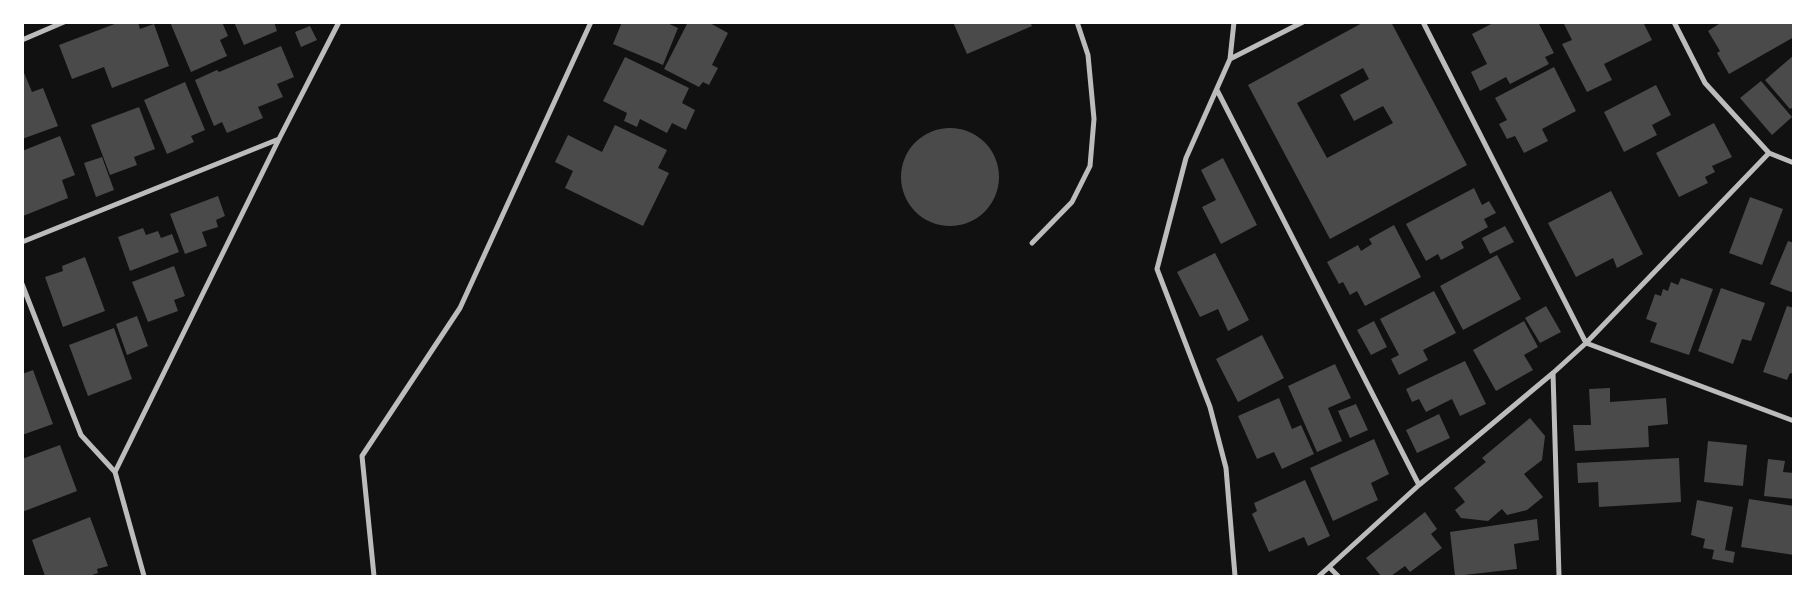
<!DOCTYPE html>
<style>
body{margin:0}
#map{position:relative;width:1816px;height:599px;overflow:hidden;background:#111;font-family:"Noto Serif",serif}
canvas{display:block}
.frame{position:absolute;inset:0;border:24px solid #fff;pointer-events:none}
</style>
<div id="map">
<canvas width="1816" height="599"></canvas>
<div class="frame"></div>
</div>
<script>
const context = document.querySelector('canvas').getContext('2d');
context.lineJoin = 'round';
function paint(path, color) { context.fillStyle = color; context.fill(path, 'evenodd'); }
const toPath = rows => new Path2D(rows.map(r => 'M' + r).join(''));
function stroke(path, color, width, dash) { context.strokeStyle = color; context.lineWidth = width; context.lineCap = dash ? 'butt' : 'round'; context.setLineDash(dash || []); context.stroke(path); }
paint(toPath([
 [120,22,138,22,140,29,154,24,169,66,112,88,104,67,72,79,59,45],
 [170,22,222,22,228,36,220,40,227,56,191,72],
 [234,22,274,22,277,31,244,45],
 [622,22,665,22,678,28,663,65,613,44],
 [688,22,708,22,728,33,712,65,718,68,709,85,703,82,699,87,664,69],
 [953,22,1030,22,1032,26,967,54],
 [1364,22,1391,22,1467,165,1330,239,1248,85],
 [1363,68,1369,79,1340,95,1354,121,1383,106,1393,123,1327,158,1297,103],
 [1495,22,1538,22,1554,53,1545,57,1549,64,1510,84,1506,77,1480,91,1471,72,1487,64,1472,34],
 [1563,22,1643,22,1652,40,1604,64,1612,80,1587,92,1562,44,1572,40],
 [1722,22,1792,22,1794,37,1729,74,1717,53,1720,51,1708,31],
 [310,26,317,40,301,47,295,32],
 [281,46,294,77,277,84,283,97,258,107,263,118,227,133,222,122,214,126,195,80,217,70,219,72],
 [1794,55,1794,107,1790,109,1765,80],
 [625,57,689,88,682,103,695,110,686,130,672,123,667,133,640,119,637,127,624,121,627,113,603,101],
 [1554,67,1576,111,1542,129,1548,141,1524,153,1515,136,1507,139,1499,124,1507,120,1495,98],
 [22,68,32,92,43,88,58,126,22,139],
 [1761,81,1792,117,1772,135,1740,98],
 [185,82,205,130,191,136,194,142,167,154,144,100],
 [1656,85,1671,115,1652,125,1657,135,1624,152,1604,112],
 [139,107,155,149,134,157,137,165,110,175,91,125],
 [1714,123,1732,157,1712,166,1715,172,1705,177,1708,183,1679,197,1656,153],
 [615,125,667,150,658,168,669,173,643,226,565,188,573,171,555,162,568,135,602,152],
 '901 177a49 49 0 1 1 98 0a49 49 0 1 1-98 0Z',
 [60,136,75,175,62,180,68,198,23,216,22,151],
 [102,157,114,190,96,197,84,163],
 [1223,158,1257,225,1221,244,1202,207,1216,200,1201,170],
 [1474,188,1482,205,1489,201,1496,213,1484,219,1488,227,1461,242,1464,248,1441,260,1438,254,1426,261,1406,224],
 [1611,191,1643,254,1617,268,1613,258,1576,277,1548,223],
 [218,196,225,216,216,220,218,227,202,232,207,246,185,254,170,214],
 [1750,197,1783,209,1762,265,1729,253],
 [1394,225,1421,277,1365,306,1357,291,1350,295,1343,282,1339,284,1327,262,1358,245,1361,251,1372,244,1369,239],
 [1505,226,1514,242,1490,254,1482,238],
 [143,228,146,235,158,231,161,238,172,234,179,252,130,271,118,237],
 [1788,241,1794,243,1794,293,1770,284],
 [1215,253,1249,320,1228,331,1218,309,1200,317,1177,272],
 [1497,255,1521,299,1463,330,1440,286],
 [85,257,105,311,63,327,45,277,63,271,62,266],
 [174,266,185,296,174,300,178,311,148,322,132,282],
 [1681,278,1713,289,1689,355,1650,342,1657,323,1646,319,1655,294,1661,296,1663,289,1668,291,1671,282,1678,285],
 [1721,288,1765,303,1751,341,1742,339,1733,364,1698,351],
 [1434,291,1456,333,1423,350,1428,360,1399,375,1391,359,1399,355,1380,319],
 [1546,306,1561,332,1540,343,1525,318],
 [1787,306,1794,308,1794,374,1790,373,1787,380,1763,372],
 [137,316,148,346,127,355,116,324],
 [1374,321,1387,347,1371,355,1357,330],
 [1524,321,1538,347,1524,355,1533,370,1496,391,1473,350],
 [114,328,132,379,88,396,69,345],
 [1262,335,1284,378,1238,402,1216,359],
 [1465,361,1486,404,1460,416,1452,399,1426,412,1419,399,1412,402,1406,389],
 [1335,364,1351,398,1328,408,1342,441,1317,452,1288,386],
 [33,370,53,424,22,435,22,374],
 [1610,388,1610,402,1666,398,1668,424,1648,426,1649,447,1575,451,1573,425,1591,425,1589,389],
 [1279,398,1292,429,1301,425,1314,454,1282,469,1274,452,1257,459,1238,416],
 [1356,404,1368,430,1350,438,1338,411],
 [1439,414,1450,438,1417,453,1406,430],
 [1530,418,1545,436,1542,460,1524,474,1543,497,1527,510,1507,515,1502,509,1488,521,1461,518,1455,510,1465,502,1454,488,1486,462,1482,458],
 [1374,439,1389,474,1371,483,1378,500,1333,521,1310,468],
 [1708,441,1747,445,1743,486,1704,482],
 [60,445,77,491,22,512,22,459],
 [1679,458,1681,502,1599,507,1598,482,1578,483,1577,463],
 [1768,459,1785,461,1783,472,1794,473,1794,499,1764,496],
 [1305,480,1330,536,1308,546,1304,537,1269,552,1252,514,1257,511,1254,503],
 [1749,499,1794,506,1794,555,1741,547],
 [1697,500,1733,507,1725,550,1735,552,1733,563,1712,559,1714,550,1703,548,1705,539,1691,535],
 [1425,512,1437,529,1431,534,1442,548,1410,572,1405,566,1391,576,1381,576,1366,558],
 [90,517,108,566,97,569,98,573,89,576,45,576,32,540],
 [1537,519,1539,540,1514,544,1517,569,1455,576,1450,532]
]), '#4a4a4a');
stroke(toPath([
 [1234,22,1230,59,1186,158,1157,269,1210,407,1226,468,1235,576],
 [1423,22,1586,343,1794,421],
 [1674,22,1705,83,1769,153,1794,163],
 [22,40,64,22],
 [1230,59,1303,22],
 [1217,90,1419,485],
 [22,242,279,139],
 [1032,243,1072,202,1090,166,1094,119,1088,55,1077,22],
 [22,284,81,435,115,472,144,576],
 [1553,373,1559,576],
 [115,472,279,139,339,22],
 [1329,567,1419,485,1553,373,1586,343,1769,153],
 [374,576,362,456,460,308,591,22],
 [1319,576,1329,567,1338,576]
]), '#bcbcbc', 5);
</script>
